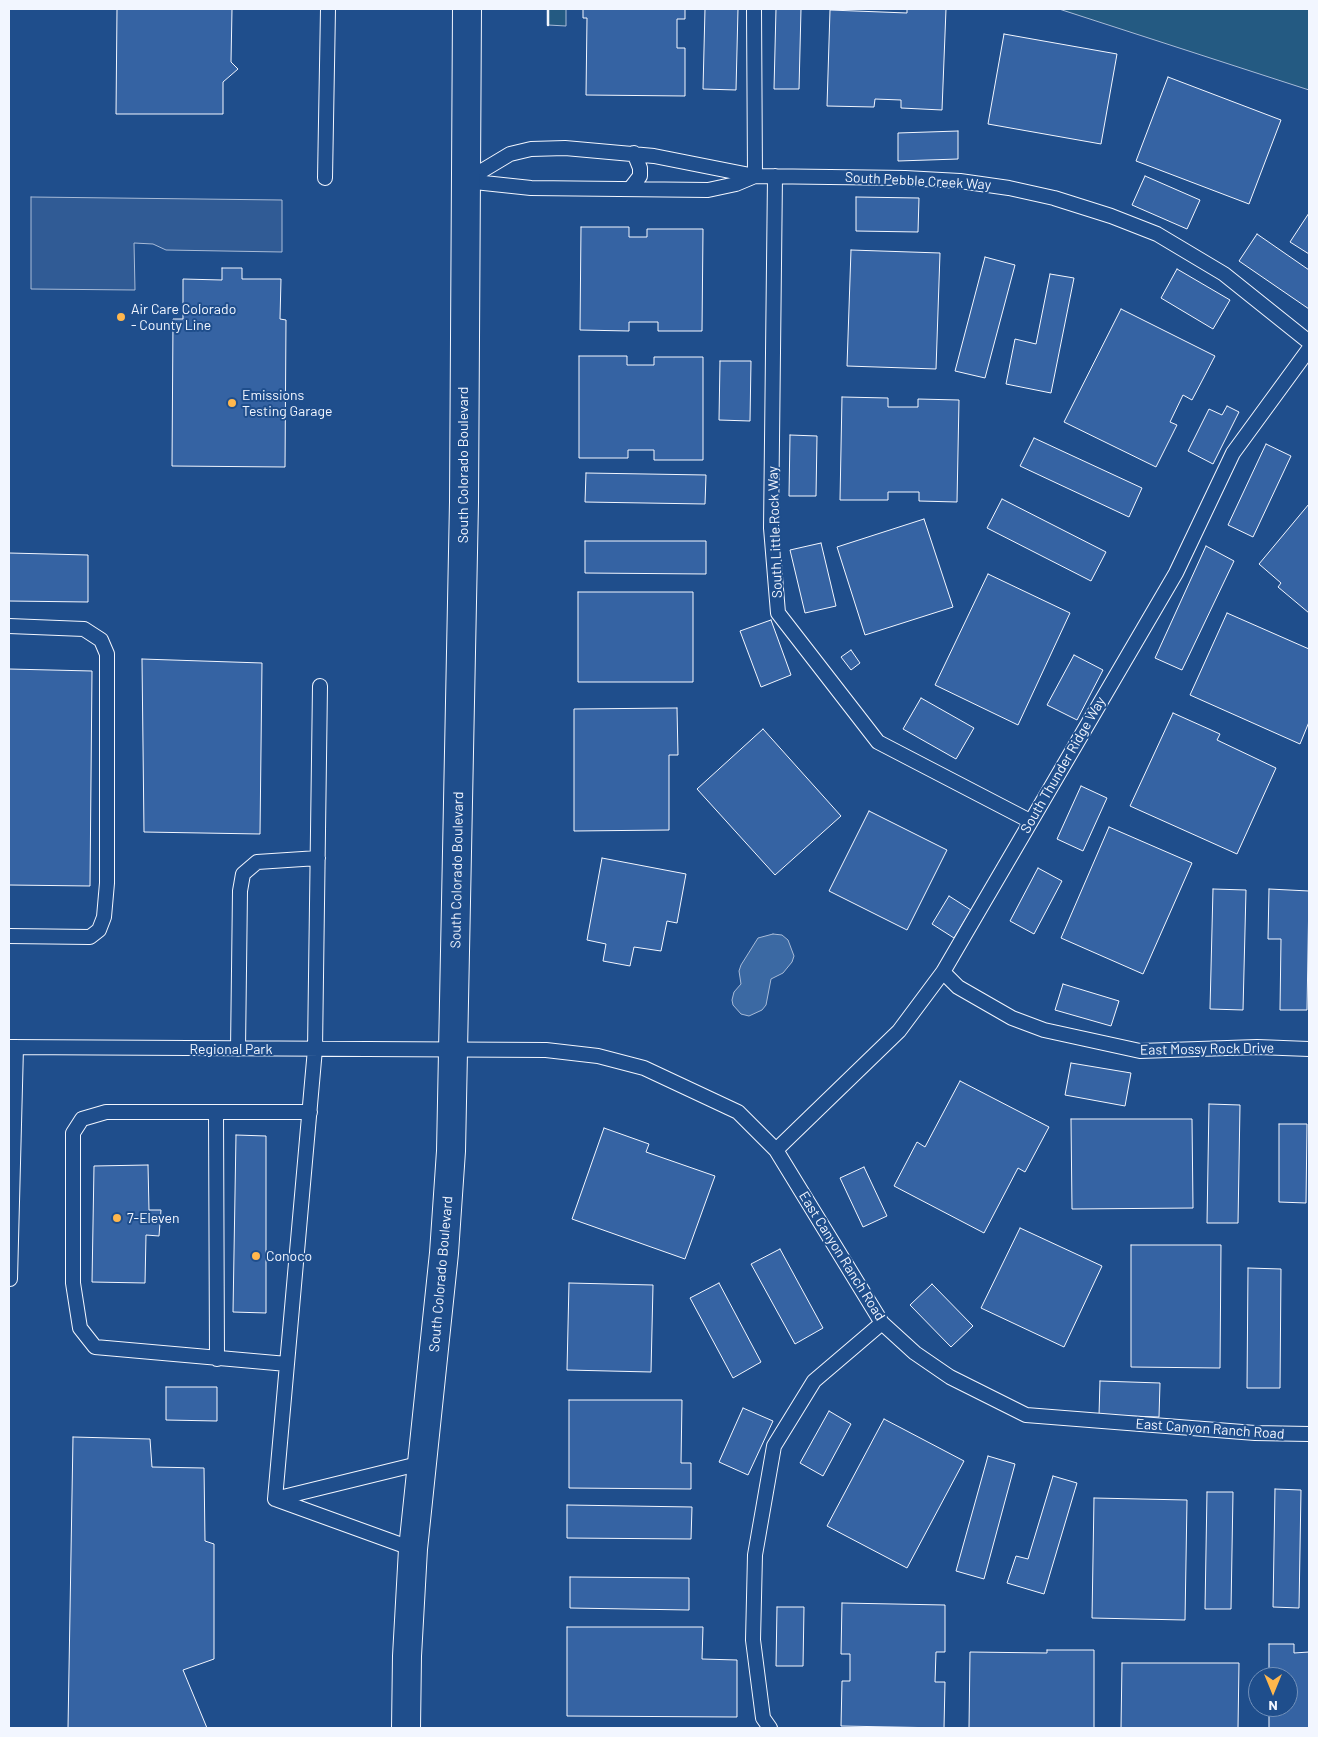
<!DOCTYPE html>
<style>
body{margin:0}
#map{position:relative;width:1318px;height:1737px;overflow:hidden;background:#1f4e8c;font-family:Barlow,sans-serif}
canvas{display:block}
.frame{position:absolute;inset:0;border:10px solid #f2f6ff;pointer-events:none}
.north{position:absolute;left:1248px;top:1667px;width:50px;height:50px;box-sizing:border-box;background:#1f4e8c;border:1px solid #7391ba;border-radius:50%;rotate:180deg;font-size:14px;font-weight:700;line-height:20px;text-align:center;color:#f2f6ff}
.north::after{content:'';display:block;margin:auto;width:18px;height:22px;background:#ffb74d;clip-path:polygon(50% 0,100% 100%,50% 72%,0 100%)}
</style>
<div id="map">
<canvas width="1318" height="1737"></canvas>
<div class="frame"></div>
<div class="north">N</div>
</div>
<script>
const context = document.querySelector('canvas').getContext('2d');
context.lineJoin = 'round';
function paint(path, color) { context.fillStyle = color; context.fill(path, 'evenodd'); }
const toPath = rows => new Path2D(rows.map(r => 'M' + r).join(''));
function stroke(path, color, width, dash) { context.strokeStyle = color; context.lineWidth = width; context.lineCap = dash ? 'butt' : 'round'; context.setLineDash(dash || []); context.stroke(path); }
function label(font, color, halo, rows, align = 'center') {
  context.font = font + ' Barlow,sans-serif'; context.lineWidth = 4; context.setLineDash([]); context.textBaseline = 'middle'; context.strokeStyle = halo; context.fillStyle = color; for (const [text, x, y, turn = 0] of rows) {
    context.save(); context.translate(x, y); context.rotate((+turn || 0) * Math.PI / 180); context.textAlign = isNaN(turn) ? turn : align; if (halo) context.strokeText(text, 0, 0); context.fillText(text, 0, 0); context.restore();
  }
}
const green = toPath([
 [548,9,566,9,566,26,548,25,548,9],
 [1059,9,1309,9,1309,90,1059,9]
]);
paint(green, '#245a82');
stroke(green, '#a8bbd7', 1);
const parking = toPath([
 [31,197,282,200,282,252,166,250,153,244,134,243,135,290,31,289,31,197]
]);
paint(parking, '#305b95');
stroke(parking, '#a8bbd7', 1);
const water = toPath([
 [773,934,782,935,788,940,794,956,792,962,783,973,771,979,766,1005,762,1010,749,1016,741,1014,733,1005,732,1000,734,992,741,984,739,971,741,965,758,938,773,934]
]);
paint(water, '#3b69a3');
stroke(water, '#a8bbd7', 1);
const building = toPath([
 [117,9,232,9,231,62,238,69,223,82,223,114,116,114,117,9],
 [583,9,685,9,685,19,677,19,677,48,685,48,685,96,586,95,587,18,583,18,583,9],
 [705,9,738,9,736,90,703,89,705,9],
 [776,9,801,9,799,89,774,89,776,9],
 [907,9,946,9,942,110,901,108,901,100,875,99,874,107,827,106,830,10,907,13,907,9],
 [1004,34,1117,54,1101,144,988,124,1004,34],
 [1168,77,1281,120,1249,204,1136,161,1168,77],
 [958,131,958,159,898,161,898,133,958,131],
 [1145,176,1200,200,1187,229,1132,205,1145,176],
 [856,197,919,198,918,232,856,231,856,197],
 [1309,213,1309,254,1290,242,1309,213],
 [581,227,629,227,629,237,647,237,647,229,703,229,702,331,658,331,658,322,629,322,629,331,580,330,581,227],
 [1257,234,1309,270,1309,309,1239,261,1257,234],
 [851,250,940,253,936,369,847,366,851,250],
 [985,257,1015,265,985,378,955,371,985,257],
 [222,268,242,268,242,279,281,279,280,319,286,320,285,467,172,466,173,319,183,319,183,279,222,280,222,268],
 [1177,269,1230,300,1213,329,1161,298,1177,269],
 [1050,274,1074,278,1051,393,1006,384,1015,339,1036,344,1050,274],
 [1121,309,1215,356,1192,400,1183,395,1170,422,1177,425,1156,467,1064,422,1121,309],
 [579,356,627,356,627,365,654,365,654,357,703,357,703,460,654,460,654,450,628,450,628,458,579,458,579,356],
 [720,361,751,361,750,421,719,420,720,361],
 [842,397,888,398,888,407,918,407,918,399,959,400,957,502,919,501,919,492,888,492,888,500,840,500,842,397],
 [1227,406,1239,412,1213,464,1188,451,1209,409,1222,415,1227,406],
 [790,435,817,436,816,496,789,496,790,435],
 [1034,438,1142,488,1129,517,1020,466,1034,438],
 [1266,444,1291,456,1253,537,1228,525,1266,444],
 [586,473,706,475,705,504,585,502,586,473],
 [1002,499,1106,552,1091,581,987,528,1002,499],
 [1309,504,1309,613,1278,587,1281,583,1259,564,1309,504],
 [924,519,953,607,865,635,837,547,924,519],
 [585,541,706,541,706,574,585,573,585,541],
 [821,543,836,606,805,613,790,550,821,543],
 [1206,546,1234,561,1182,670,1155,658,1206,546],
 [9,553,88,555,88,602,9,601,9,553],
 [988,574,1070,613,1018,725,935,685,988,574],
 [578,592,693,592,693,682,578,682,578,592],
 [1227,613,1309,649,1309,722,1300,744,1190,695,1227,613],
 [771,620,791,675,761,687,740,631,771,620],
 [851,650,860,663,851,670,841,657,851,650],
 [1074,655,1103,670,1077,720,1047,705,1074,655],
 [142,659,262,663,260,834,144,832,142,659],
 [9,669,92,671,90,886,9,885,9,669],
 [921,698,974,728,956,759,903,729,921,698],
 [677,708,678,755,669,755,669,830,574,831,574,709,677,708],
 [1173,713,1220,734,1217,740,1276,768,1237,854,1130,806,1173,713],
 [763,729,841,816,775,875,697,789,763,729],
 [1081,786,1107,798,1083,851,1057,839,1081,786],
 [869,811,947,850,907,930,829,891,869,811],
 [1109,827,1192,863,1143,974,1061,938,1109,827],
 [602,858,686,874,677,923,667,921,661,951,634,947,630,966,603,961,606,944,587,940,602,858],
 [1038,868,1062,881,1034,934,1010,921,1038,868],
 [1213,889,1246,890,1243,1010,1210,1009,1213,889],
 [1269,889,1309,891,1307,1010,1280,1010,1281,939,1268,939,1269,889],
 [949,896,971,910,954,938,932,924,949,896],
 [1063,984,1119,1001,1111,1026,1055,1010,1063,984],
 [1071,1063,1131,1073,1125,1106,1065,1095,1071,1063],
 [960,1081,1049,1127,1025,1172,1018,1168,984,1233,894,1186,917,1142,925,1147,960,1081],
 [1209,1104,1240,1105,1238,1223,1207,1223,1209,1104],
 [1071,1119,1192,1119,1193,1208,1072,1209,1071,1119],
 [1279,1124,1307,1124,1306,1203,1279,1202,1279,1124],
 [604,1128,649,1144,646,1152,715,1176,685,1259,572,1219,604,1128],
 [236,1135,266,1136,266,1313,233,1312,236,1135],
 [148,1165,149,1210,161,1210,159,1236,146,1235,145,1283,92,1282,94,1166,148,1165],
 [864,1167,887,1216,863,1227,840,1178,864,1167],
 [1020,1228,1102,1266,1064,1347,981,1308,1020,1228],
 [1131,1245,1221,1245,1220,1368,1131,1367,1131,1245],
 [780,1249,823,1328,795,1344,751,1264,780,1249],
 [1248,1268,1281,1269,1280,1388,1247,1388,1248,1268],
 [569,1283,653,1285,651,1372,567,1370,569,1283],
 [719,1283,761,1362,733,1378,690,1298,719,1283],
 [932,1284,973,1326,951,1347,910,1305,932,1284],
 [1100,1381,1160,1383,1159,1417,1099,1415,1100,1381],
 [166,1387,217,1387,217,1421,166,1420,166,1387],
 [569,1400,682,1400,681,1463,691,1463,691,1489,569,1488,569,1400],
 [743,1408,773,1421,748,1475,719,1462,743,1408],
 [829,1411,851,1424,823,1476,800,1463,829,1411],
 [884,1419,964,1461,907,1568,827,1526,884,1419],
 [73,1437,150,1439,152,1467,204,1468,205,1541,214,1544,214,1659,183,1670,207,1728,68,1728,73,1437],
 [988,1456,1015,1464,984,1579,956,1571,988,1456],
 [1053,1476,1077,1483,1044,1594,1007,1583,1016,1556,1028,1559,1053,1476],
 [1275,1489,1301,1490,1299,1608,1273,1607,1275,1489],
 [1207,1492,1233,1492,1231,1609,1205,1609,1207,1492],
 [1094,1498,1187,1500,1185,1620,1092,1618,1094,1498],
 [567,1505,692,1507,691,1539,567,1538,567,1505],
 [570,1577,689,1578,689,1610,570,1608,570,1577],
 [842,1603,945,1605,945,1652,936,1652,935,1682,945,1682,944,1728,841,1726,842,1681,850,1681,850,1654,841,1654,842,1603],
 [777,1607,804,1607,803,1666,776,1666,777,1607],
 [567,1627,703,1627,702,1659,737,1660,737,1717,567,1716,567,1627],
 [1269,1644,1294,1644,1294,1653,1309,1652,1309,1728,1269,1728,1269,1707,1288,1707,1288,1677,1269,1677,1269,1644],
 [1047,1650,1094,1650,1094,1728,969,1728,970,1652,1047,1653,1047,1650],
 [1122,1663,1239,1663,1238,1728,1121,1728,1122,1663]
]);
paint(building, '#3563a3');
stroke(building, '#f2f6ff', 1);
const service = toPath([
 [754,9,755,176],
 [775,176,771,528,778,613,878,742,1030,821],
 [325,178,328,9],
 [465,181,510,154,531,149,565,148,654,156,755,176,905,178,960,181,1009,188,1054,198,1111,216,1157,234,1224,274,1309,342],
 [465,181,531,188,708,190,736,184,755,176],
 [630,189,640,176,640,168,634,153],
 [9,626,84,629,101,640,107,654,107,883,104,917,99,930,90,937,9,936],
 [943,972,958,987,1012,1018,1044,1030,1140,1051,1257,1047,1309,1049],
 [9,1047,546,1050,598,1056,644,1068,738,1112,776,1150,882,1323,915,1353,950,1377,1026,1415,1255,1433,1309,1434],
 [238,1049,240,891,243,874,257,862,318,858],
 [216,1112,217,1359],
 [776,1150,899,1031,943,972,1176,573,1233,453,1309,349],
 [10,1279,16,1047],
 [287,1364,95,1347,80,1328,73,1283,73,1133,82,1119,106,1112,310,1112],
 [275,1499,315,1049,320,686],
 [275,1499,422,1463],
 [275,1499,413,1549],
 [770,1728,763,1718,753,1640,755,1555,774,1446,814,1381,882,1323]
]);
const secondary = toPath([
 [406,1728,407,1656,413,1549,444,1253,451,1151,464,502,467,9]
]);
stroke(service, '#f2f6ff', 16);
stroke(secondary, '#f2f6ff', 30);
stroke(service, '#1f4e8c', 14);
stroke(secondary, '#1f4e8c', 28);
stroke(toPath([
 [548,25,548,9]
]), '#f2f6ff', 2.5);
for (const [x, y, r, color] of [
 [121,317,5,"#ffb74d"],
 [232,403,5,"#ffb74d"],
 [117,1218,5,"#ffb74d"],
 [256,1256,5,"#ffb74d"]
]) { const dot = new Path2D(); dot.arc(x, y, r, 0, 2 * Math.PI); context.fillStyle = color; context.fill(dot); stroke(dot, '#1f4e8c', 2); }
label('14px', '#f2f6ff', '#1f4e8c', [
 ["South Pebble Creek Way",918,181,3],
 ["South Colorado Boulevard",463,465,-90],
 ["South Little Rock Way",775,532,-92],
 ["South Thunder Ridge Way",1063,765,-60],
 ["South Colorado Boulevard",457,870,-89],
 ["Regional Park",231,1049],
 ["East Mossy Rock Drive",1207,1049,-1],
 ["East Canyon Ranch Road",842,1256,58],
 ["South Colorado Boulevard",441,1274,-85],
 ["East Canyon Ranch Road",1210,1429,4]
]);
label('14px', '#f2f6ff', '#1f4e8c', [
 ["Air Care Colorado",131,309],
 ["- County Line",131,325],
 ["Emissions",242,395],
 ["Testing Garage",242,411],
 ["7-Eleven",127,1218],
 ["Conoco",266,1256]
], 'left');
</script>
